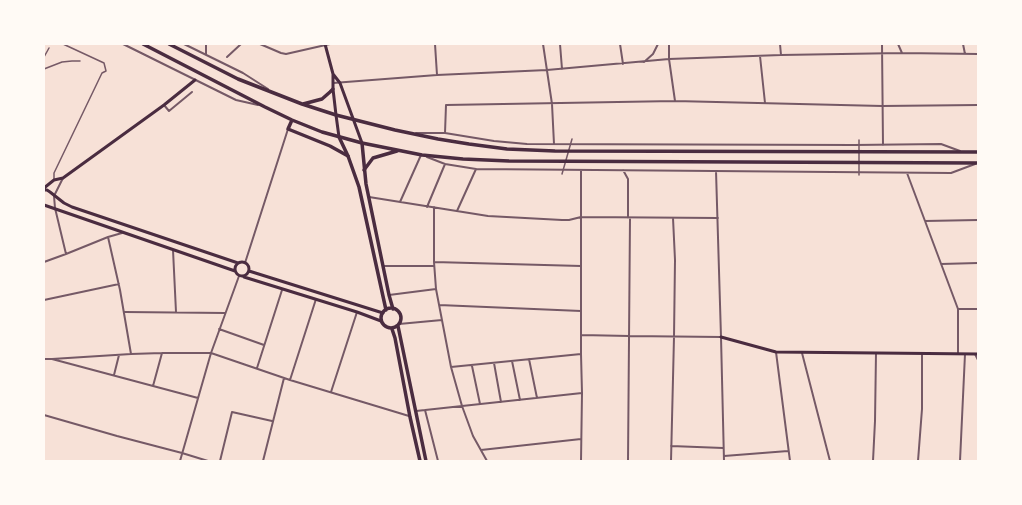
<!DOCTYPE html>
<style>
body{margin:0}
#map{position:relative;width:1022px;height:505px;overflow:hidden;background:#f7e1d7;font-family:"Sofia Sans Condensed",sans-serif}
canvas{display:block}
.frame{position:absolute;inset:0;border:45px solid #fffaf5;pointer-events:none}
</style>
<div id="map">
<canvas width="1022" height="505"></canvas>
<div class="frame"></div>
</div>
<script>
const context = document.querySelector('canvas').getContext('2d');
context.lineJoin = 'round';
const toPath = rows => new Path2D(rows.map(r => 'M' + r).join(''));
function stroke(path, color, width, dash) { context.strokeStyle = color; context.lineWidth = width; context.lineCap = dash ? 'butt' : 'round'; context.setLineDash(dash || []); context.stroke(path); }
stroke(toPath([
 [44,57,49,48],
 [44,69,62,62,72,61,80,61],
 [859,140,859,175],
 [562,174,572,139],
 [54,180,54,173,102,73,106,71,104,63,63,44]
]), '#755966', 1.5);
stroke(toPath([
 [123,44,236,100,258,105],
 [184,44,243,73,268,89],
 [206,44,206,55],
 [260,44,281,53,286,54,330,44],
 [435,44,437,75],
 [543,44,552,104,554,144],
 [560,44,562,69],
 [620,44,623,64],
 [669,44,669,59,675,101],
 [780,44,781,55],
 [882,44,883,145],
 [898,44,902,53],
 [963,44,965,54],
 [760,56,765,103],
 [227,57,241,44],
 [644,62,653,54,658,44],
 [333,83,437,75,547,70,669,59,781,55,902,53,978,54],
 [164,105,169,111,192,92],
 [416,133,445,133,494,141,527,144,854,145,941,144,960,151],
 [445,133,446,105,675,101,882,106,978,105],
 [427,157,445,164,476,169,951,173,975,164],
 [581,170,581,354,582,393,581,461],
 [623,170,628,179,628,218],
 [716,171,721,337,724,461],
 [907,173,958,309,958,354],
 [63,178,54,196,55,208,66,254,108,237,122,233],
 [369,197,488,216,562,220,569,220,581,217,718,218],
 [400,202,421,155],
 [427,207,445,164],
 [434,207,434,262,436,289,451,367,462,406,473,436,487,461],
 [457,211,476,169],
 [925,221,978,220],
 [108,237,120,290,131,354],
 [173,250,176,312],
 [44,262,66,254],
 [434,262,581,266],
 [245,263,288,129],
 [941,264,978,263],
 [384,266,434,266],
 [389,295,436,289],
 [44,300,119,284],
 [439,305,581,311],
 [958,309,978,309],
 [125,312,225,313],
 [399,324,442,320],
 [219,329,264,345],
 [581,335,629,336,721,337],
 [776,352,790,461],
 [802,353,830,461],
 [975,354,978,360],
 [44,359,52,359,198,398],
 [52,359,131,354,162,353,211,353,290,380,409,416],
 [529,359,537,398],
 [512,361,520,400],
 [494,363,501,402],
 [472,366,480,404],
 [451,367,581,354],
 [257,368,282,290],
 [114,375,119,355],
 [290,380,316,299],
 [153,386,162,353],
 [331,392,357,312],
 [425,410,438,461],
 [416,411,582,393],
 [44,415,117,436,182,453,208,461],
 [671,446,723,448],
 [481,450,581,439],
 [724,456,788,451],
 [44,461,45,461],
 [180,461,211,353,239,276],
 [220,461,232,412,272,421],
 [263,461,284,378],
 [628,461,630,218],
 [671,461,674,337,675,260,673,218],
 [873,461,875,421,876,353],
 [918,461,922,409,922,353],
 [960,461,965,354]
]), '#755966', 2);
stroke(toPath([
 [325,44,333,74,340,83,362,143],
 [333,74,333,89,336,115,339,137],
 [44,188,54,180,63,178,164,105,195,80],
 [44,190,47,190,50,192,64,203,72,207,238,263],
 [44,205,235,271],
 '235 269a7 7 0 1 1 14 0a7 7 0 1 1-14 0Z',
 [249,271,383,313],
 [244,277,357,312,381,321],
 [721,337,776,352,978,354]
]), '#4a2c40', 3);
stroke(toPath([
 [339,137,348,156,359,187,386,310],
 [362,143,366,184,389,295,393,309],
 '381 318a10 10 0 1 1 20 0a10 10 0 1 1-20 0Z',
 [398,326,426,461],
 [392,329,395,338,410,417,420,461]
]), '#4a2c40', 3.5);
stroke(toPath([
 [143,44,265,107,292,120,322,132,362,143,422,155,463,159,509,161,978,163],
 [169,44,238,79,302,104,336,115,395,130,438,139,469,144,507,149,555,151,978,152],
 [303,104,322,99,330,92,333,89],
 [292,120,288,129,330,146,348,156],
 [364,170,373,158,397,151]
]), '#4a2c40', 3.5);
</script>
